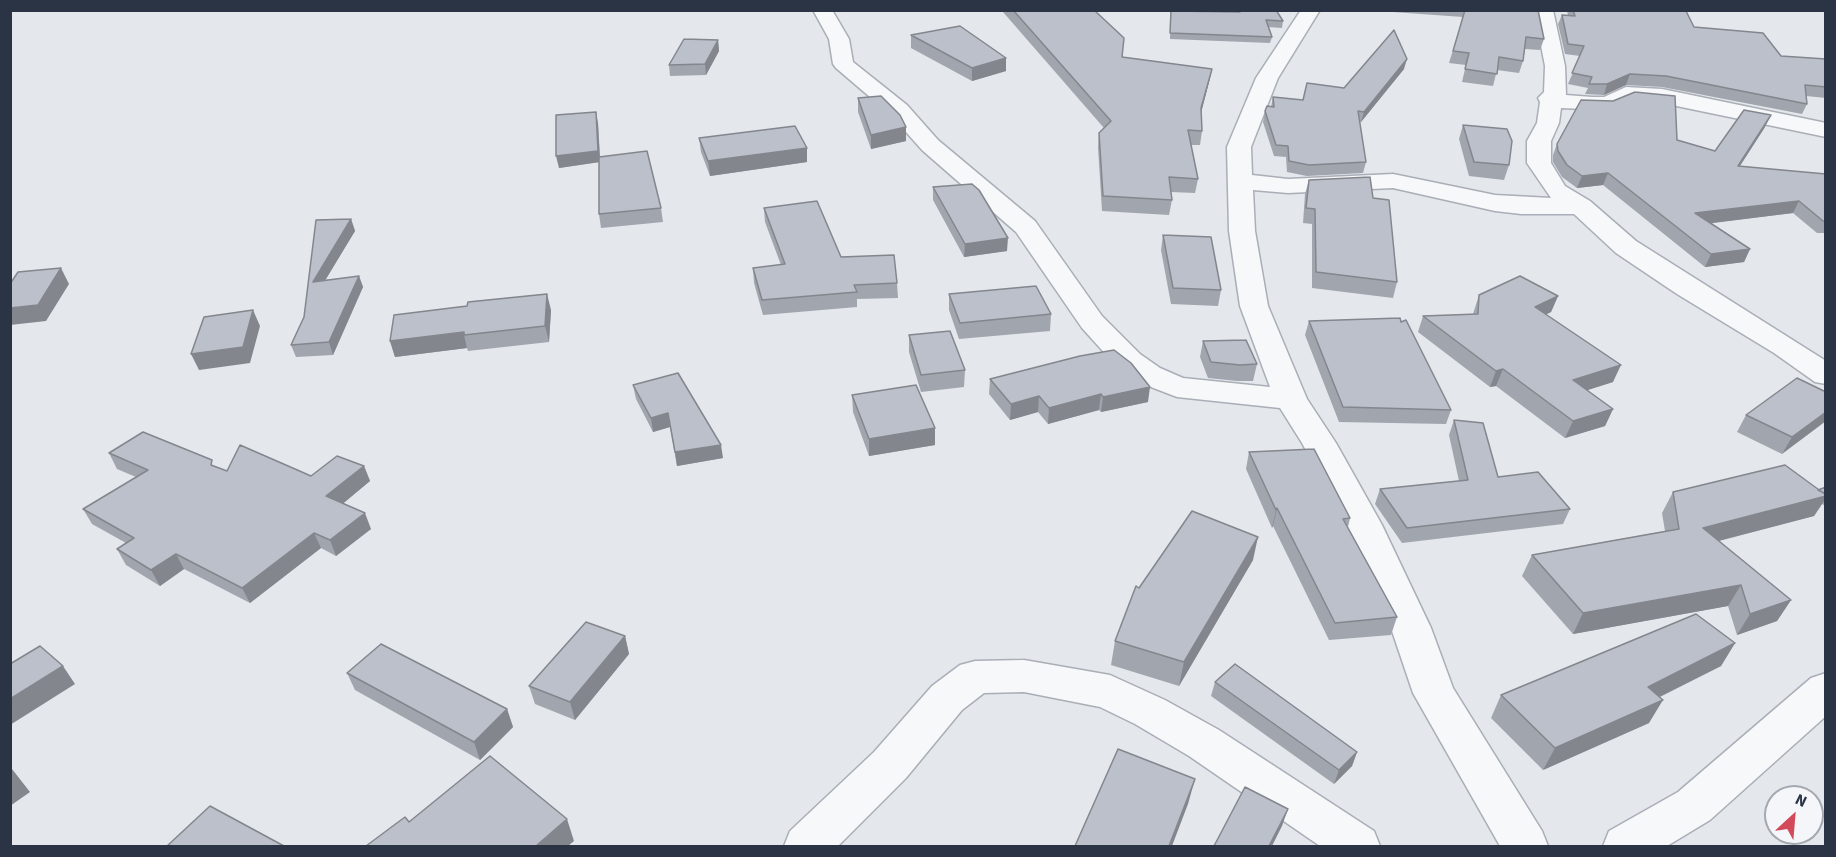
<!DOCTYPE html>
<style>
body{margin:0}
#map{position:relative;width:1836px;height:857px;overflow:hidden;background:#e4e7ec;font-family:"Source Sans 3",sans-serif}
canvas{display:block}
.frame{position:absolute;inset:0;border:12px solid #2b3445;pointer-events:none}
.north{position:absolute;left:1764px;top:785px;width:60px;height:60px;box-sizing:border-box;background:#f4f6f9;border:2px solid #a4a8b1;border-radius:50%;rotate:26deg;font-size:16px;font-weight:700;line-height:24px;text-align:center;color:#2b3445}
.north::after{content:'';display:block;margin:auto;width:21px;height:27px;background:#d1495b;clip-path:polygon(50% 0,100% 100%,50% 72%,0 100%)}
</style>
<div id="map">
<canvas width="1836" height="857"></canvas>
<div class="frame"></div>
<div class="north">N</div>
</div>
<script>
const context = document.querySelector('canvas').getContext('2d');
context.lineJoin = 'round';
const toPath = rows => new Path2D(rows.map(r => 'M' + r).join(''));
function stroke(path, color, width, dash) { context.strokeStyle = color; context.lineWidth = width; context.lineCap = dash ? 'butt' : 'round'; context.setLineDash(dash || []); context.stroke(path); }
function paint(path, color) { context.fillStyle = color; context.fill(path, 'evenodd'); }
const street = toPath([
 [813,10,832,10,849,39,853,62,907,105,938,140,1035,221,1102,316,1140,354,1160,368,1183,378,1270,387,1240,306,1229,231,1227,147,1256,78,1301,10,1320,10,1278,78,1251,147,1252,175,1288,179,1393,174,1495,195,1551,198,1527,163,1527,141,1537,123,1540,102,1538,98,1544,92,1545,66,1534,10,1553,10,1565,66,1566,95,1592,97,1604,97,1626,87,1662,89,1826,123,1826,137,1662,103,1630,101,1609,110,1561,108,1559,123,1551,141,1551,163,1565,186,1590,201,1636,241,1826,361,1826,384,1815,382,1774,353,1677,294,1616,253,1574,214,1521,214,1495,211,1393,188,1288,193,1253,190,1255,231,1268,306,1307,399,1336,443,1382,525,1431,628,1453,688,1542,831,1548,846,1500,846,1413,693,1391,628,1346,525,1302,443,1280,408,1177,397,1138,382,1118,368,1082,328,1016,232,922,150,891,115,836,68,833,64,829,39,813,10],
 [1024,660,1110,675,1165,700,1219,730,1374,831,1380,846,1320,846,1189,756,1135,724,1100,707,1024,692,984,693,962,710,906,778,838,846,784,846,790,831,874,752,932,686,960,665,975,661,1024,660],
 [1826,673,1826,716,1710,820,1667,846,1603,846,1609,831,1678,792,1811,678,1826,673]
]);
stroke(street, '#a9aeb7', 3);
paint(street, '#f7f8fa');
paint(toPath([
 [1003,10,1094,10,1122,57,1212,69,1209,82,1201,112,1202,131,1200,145,1191,145,1198,179,1195,193,1171,192,1172,200,1169,215,1102,211,1098,147,1099,133,1104,128,1003,12],
 [1238,10,1276,10,1283,21,1282,28,1268,27,1272,37,1270,43,1170,39,1171,11,1238,12],
 [1365,10,1538,10,1544,39,1540,50,1525,49,1523,61,1519,73,1497,70,1493,86,1462,82,1466,65,1449,63,1463,17],
 [1567,10,1680,10,1694,27,1781,56,1826,59,1826,98,1806,96,1807,104,1802,114,1662,87,1626,85,1604,95,1585,94,1588,88,1568,84,1580,56,1565,54,1558,24,1562,15,1568,16],
 [911,35,1006,58,1006,71,972,81,911,48],
 [718,40,719,51,706,75,670,76,669,65],
 [1404,69,1361,122,1360,122,1366,162,1363,173,1307,176,1287,172,1286,157,1274,156,1263,122,1265,111,1271,107,1273,97,1303,100,1344,88],
 [858,98,906,141,871,149,858,112],
 [598,123,600,156,661,208,663,222,601,228,599,214,599,162,559,168],
 [1463,125,1509,165,1504,180,1469,176,1459,139],
 [1765,127,1740,166,1826,174,1826,233,1817,233,1793,213,1710,223,1750,249,1744,262,1705,267,1603,185,1577,188,1562,177,1553,162,1553,155,1557,144,1677,140,1715,151],
 [699,138,807,162,710,176,701,152],
 [1309,180,1373,198,1397,282,1393,298,1312,288,1312,224,1303,223,1305,194],
 [933,187,1007,251,964,257,933,200],
 [764,208,841,257,897,283,898,298,857,299,857,307,763,315,754,283,753,268,781,265,765,222],
 [351,219,355,231,325,280,359,276,363,287,333,355,296,357,291,345],
 [1163,235,1221,290,1218,306,1171,304,1161,250],
 [949,294,1051,314,1050,331,959,339,949,310],
 [1479,295,1558,296,1551,312,1546,314,1613,382,1587,390,1613,409,1605,426,1565,438,1496,386,1490,387,1418,332,1423,316,1473,314],
 [551,310,549,342,468,351,467,348,395,357,390,341],
 [1309,321,1401,322,1451,410,1446,424,1339,422,1305,335],
 [909,335,965,370,964,387,921,392,909,352],
 [1203,341,1257,364,1253,381,1237,381,1208,378,1200,357],
 [1080,356,1148,402,1101,412,1099,410,1048,424,1038,412,1010,420,989,394,990,379],
 [633,385,723,458,677,466,670,427,653,432,636,399],
 [1826,392,1782,454,1737,432,1746,415],
 [852,395,935,445,869,456,853,412],
 [1454,420,1498,477,1570,509,1563,524,1402,543,1375,504,1380,489,1459,481,1449,435],
 [1249,452,1350,518,1348,527,1397,617,1391,635,1329,640,1273,526,1272,528,1246,469],
 [109,453,216,467,227,471,311,476,364,466,370,481,343,503,371,529,336,556,321,548,250,603,184,569,160,586,126,565,117,549,126,543,92,524,83,509,136,477,117,469],
 [1826,487,1826,506,1822,504,1814,516,1719,541,1791,600,1777,621,1737,635,1728,606,1573,634,1522,576,1532,555,1665,531,1662,513,1673,492,1819,490],
 [1253,560,1179,686,1111,665,1115,641],
 [625,636,629,654,575,720,535,704,529,686],
 [1735,643,1721,666,1660,697,1649,723,1543,770,1491,718,1501,695],
 [347,673,507,709,513,727,480,760,355,690],
 [1215,682,1357,752,1352,766,1334,784,1211,696]
]), '#a1a5ae');
paint(toPath([
 [718,40,719,51,706,75,705,64],
 [1006,58,1006,71,972,81,972,68],
 [1407,59,1404,69,1361,122,1364,112],
 [1212,69,1209,82,1199,121,1201,108],
 [1630,74,1626,85,1604,95,1607,84],
 [596,112,598,123,600,162,559,168,556,156],
 [1771,115,1765,127,1732,178,1738,166],
 [906,127,906,141,871,149,871,135],
 [807,148,807,162,710,176,708,161],
 [1608,173,1603,185,1577,188,1582,176],
 [1799,201,1793,213,1689,226,1695,213],
 [351,219,355,231,317,294,313,282],
 [1008,238,1007,251,964,257,965,244],
 [1750,249,1744,262,1705,267,1711,254],
 [61,268,69,284,46,321,10,325,10,308],
 [359,276,363,287,333,355,329,342],
 [547,294,551,310,549,342,545,326],
 [1558,296,1551,312,1529,323,1535,307],
 [253,310,260,326,250,363,199,370,191,354],
 [464,332,464,335,467,348,395,357,390,341],
 [1621,365,1613,382,1566,397,1573,380],
 [1503,369,1496,386,1490,387,1496,371],
 [1150,387,1148,402,1101,412,1103,397],
 [1101,394,1099,410,1048,424,1049,408],
 [1039,396,1038,412,1010,420,1011,404],
 [1613,409,1605,426,1565,438,1573,421],
 [1826,412,1826,421,1782,454,1792,437],
 [668,413,670,427,653,432,651,418],
 [935,428,935,445,869,456,869,439],
 [721,445,723,458,677,466,675,452],
 [364,466,370,481,333,512,326,496],
 [1826,496,1826,498,1814,516,1691,548,1703,528],
 [1277,508,1273,526,1272,528,1276,510],
 [365,513,371,529,336,556,330,540],
 [314,533,321,548,250,603,242,588],
 [1258,537,1253,560,1179,686,1184,662],
 [176,554,184,569,160,586,151,570],
 [1741,585,1728,606,1573,634,1583,613],
 [1791,600,1777,621,1737,635,1750,614],
 [625,636,629,654,575,720,570,702],
 [1735,643,1721,666,1635,709,1648,687],
 [63,666,75,684,10,725,10,699],
 [1663,700,1649,723,1543,770,1555,748],
 [507,709,513,727,480,760,474,742],
 [1357,752,1352,766,1334,784,1339,770],
 [12,769,30,792,10,806,10,770],
 [1195,779,1188,804,1172,846,1169,846],
 [1288,809,1282,826,1272,846,1269,846],
 [567,819,574,841,568,846,536,846]
]), '#83868d');
const building = toPath([
 [1013,10,1094,10,1124,38,1122,57,1212,69,1201,108,1202,131,1188,130,1198,179,1169,177,1172,200,1103,196,1099,133,1111,121,1013,10],
 [1240,10,1276,10,1283,21,1266,20,1272,37,1170,33,1171,11,1240,12,1240,10],
 [1465,10,1538,10,1544,39,1526,37,1523,61,1499,57,1497,74,1465,69,1469,53,1453,51,1465,10],
 [1573,10,1686,11,1694,27,1763,33,1781,56,1826,59,1826,87,1805,85,1807,104,1666,76,1630,74,1607,84,1589,84,1592,77,1572,73,1584,46,1568,44,1562,15,1575,16,1573,10],
 [960,26,1006,58,972,68,911,35,960,26],
 [1394,30,1407,59,1364,112,1358,111,1366,162,1309,165,1289,161,1288,146,1276,145,1265,111,1267,106,1274,107,1273,97,1303,100,1307,83,1344,88,1394,30],
 [684,39,718,40,705,64,669,65,684,39],
 [1635,92,1675,96,1677,140,1715,151,1744,110,1771,115,1738,166,1826,174,1826,221,1823,221,1799,201,1695,213,1750,249,1711,254,1608,173,1582,176,1567,165,1558,151,1557,144,1581,100,1613,101,1635,92],
 [881,96,900,115,906,127,871,135,858,98,881,96],
 [596,112,598,151,556,156,556,115,596,112],
 [1463,125,1507,129,1512,141,1509,165,1474,162,1463,125],
 [795,126,807,148,708,161,699,138,795,126],
 [647,151,661,208,599,214,599,157,647,151],
 [1370,177,1373,198,1389,200,1397,282,1316,272,1315,209,1306,208,1309,180,1370,177],
 [972,184,979,190,1008,238,965,244,933,187,972,184],
 [817,201,841,257,894,255,897,283,854,285,857,292,762,300,753,268,785,264,764,208,817,201],
 [351,219,313,282,359,276,329,342,291,345,304,317,316,220,351,219],
 [1163,235,1211,237,1221,290,1173,288,1163,235],
 [61,268,38,305,10,308,10,284,18,272,61,268],
 [1520,276,1558,296,1535,307,1621,365,1573,380,1613,409,1573,421,1503,369,1496,371,1423,316,1478,314,1479,295,1520,276],
 [1036,286,1051,314,960,323,949,294,1036,286],
 [547,294,545,326,464,335,464,332,390,341,394,315,467,306,468,302,547,294],
 [253,310,243,347,191,354,204,317,253,310],
 [1400,318,1401,322,1406,320,1451,410,1343,407,1309,321,1400,318],
 [950,331,965,370,921,375,909,335,950,331],
 [1246,340,1257,364,1240,365,1211,362,1203,341,1246,340],
 [1114,350,1131,363,1150,387,1103,397,1101,394,1049,408,1039,396,1011,404,990,379,1080,356,1114,350],
 [678,373,721,445,675,452,668,413,651,418,633,385,678,373],
 [1797,378,1826,392,1826,412,1792,437,1746,415,1797,378],
 [916,385,935,428,869,439,852,395,916,385],
 [1454,420,1483,423,1498,477,1538,472,1570,509,1407,528,1380,489,1468,480,1454,420],
 [143,432,212,460,211,465,227,471,240,445,311,476,337,456,364,466,326,496,365,513,330,540,314,533,242,588,176,554,151,570,117,549,134,538,83,509,148,470,109,453,143,432],
 [1314,449,1350,518,1343,519,1397,617,1335,623,1277,508,1276,510,1249,452,1314,449],
 [1785,465,1826,495,1826,496,1703,528,1791,600,1750,614,1741,585,1583,613,1532,555,1679,529,1673,492,1785,465],
 [1826,487,1826,494,1818,490,1826,487],
 [1192,511,1258,537,1184,662,1115,641,1136,586,1139,588,1192,511],
 [1696,614,1735,643,1648,687,1663,700,1555,748,1501,695,1696,614],
 [586,622,625,636,570,702,529,686,586,622],
 [381,644,507,709,474,742,347,673,381,644],
 [40,646,63,666,10,699,10,664,40,646],
 [1235,664,1357,752,1339,770,1215,682,1235,664],
 [1118,749,1195,779,1169,846,1075,846,1118,749],
 [490,756,567,819,536,846,366,846,405,817,409,822,490,756],
 [1245,787,1288,809,1269,846,1214,846,1245,787],
 [210,806,284,846,167,846,210,806]
]);
paint(building, '#bbc0ca');
stroke(building, '#83868d', 1.5);
</script>
